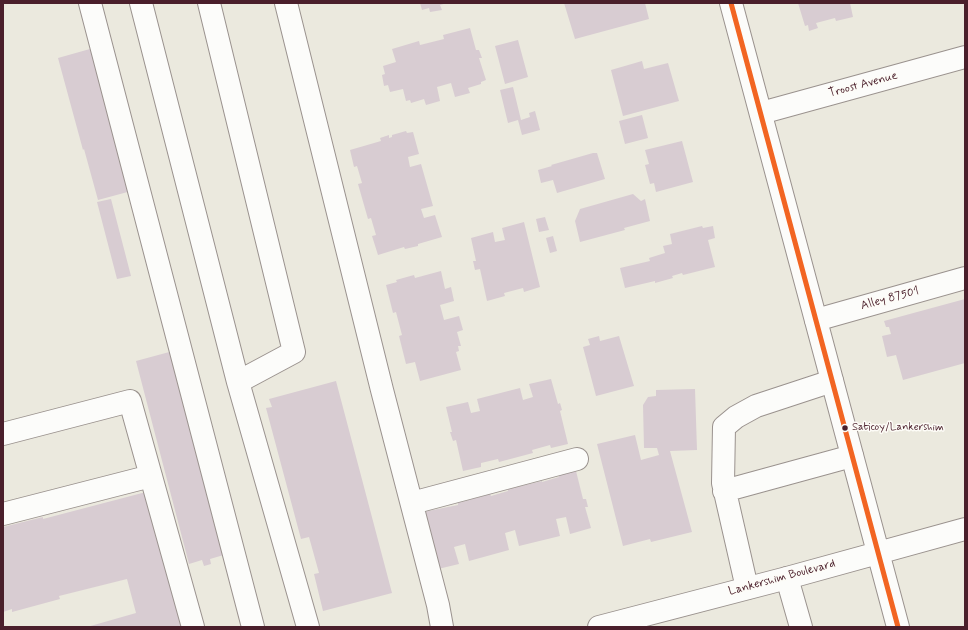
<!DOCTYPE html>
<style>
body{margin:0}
#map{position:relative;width:968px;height:630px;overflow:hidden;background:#ebe9de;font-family:Mynerve,sans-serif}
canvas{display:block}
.frame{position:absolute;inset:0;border:4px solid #4a1f2b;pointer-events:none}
</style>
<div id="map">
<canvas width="968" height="630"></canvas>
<div class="frame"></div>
</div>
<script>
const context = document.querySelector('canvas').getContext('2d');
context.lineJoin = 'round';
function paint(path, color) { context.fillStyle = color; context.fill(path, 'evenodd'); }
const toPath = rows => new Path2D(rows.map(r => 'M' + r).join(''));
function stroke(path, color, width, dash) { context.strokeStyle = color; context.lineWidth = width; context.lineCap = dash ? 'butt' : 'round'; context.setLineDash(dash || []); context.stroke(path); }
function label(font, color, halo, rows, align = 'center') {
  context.font = font + ' Mynerve,sans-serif'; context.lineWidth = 3; context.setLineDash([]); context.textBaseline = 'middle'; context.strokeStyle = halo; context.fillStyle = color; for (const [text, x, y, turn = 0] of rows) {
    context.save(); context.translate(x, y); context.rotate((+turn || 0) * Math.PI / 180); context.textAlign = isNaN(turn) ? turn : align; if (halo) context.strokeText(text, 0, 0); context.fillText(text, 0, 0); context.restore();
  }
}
paint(toPath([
 [420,3,447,3,440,5,442,10,430,12,429,8,422,10],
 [564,3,645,3,649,19,575,39],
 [798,3,850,3,853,17,836,21,835,18,816,23,818,28,809,31,808,25,805,26],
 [470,28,476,50,479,50,482,58,479,58,486,80,481,82,481,84,468,88,470,93,455,97,451,83,437,87,440,101,426,105,424,99,411,103,410,100,406,101,403,89,390,92,388,85,384,86,382,75,385,74,383,66,396,62,392,49,419,41,420,45,444,39,443,35],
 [518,40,528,77,505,84,495,46],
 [97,47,135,190,98,200,84,149,83,150,58,58],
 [642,61,644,69,668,63,679,101,623,116,611,70],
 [513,87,521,120,530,117,529,113,535,111,540,130,522,135,518,120,508,123,500,90],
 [642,115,648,138,625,144,619,121],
 [406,131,407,133,413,132,419,154,408,157,410,167,421,164,433,206,421,209,424,218,435,215,442,237,418,244,418,246,405,249,404,247,378,255,372,236,376,235,371,218,368,219,358,184,362,183,357,166,354,167,350,150,381,141,380,138,389,135,389,138,392,137,392,135],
 [682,141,693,182,656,192,654,183,650,184,645,165,649,164,645,150],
 [593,153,597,153,605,179,557,193,553,180,541,183,538,170,552,166,551,165],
 [633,194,641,201,645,199,650,221,624,228,625,230,580,242,575,221,580,209],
 [111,199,131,276,117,279,97,202],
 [545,217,549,230,539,232,536,219],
 [524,222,540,287,524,292,523,288,504,293,505,296,487,301,480,269,475,270,473,261,476,261,471,238,493,232,495,242,505,240,502,228],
 [702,226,703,228,713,226,715,238,708,240,715,267,683,275,682,273,672,276,673,278,655,283,655,281,625,288,620,268,650,261,649,258,665,253,663,246,672,244,670,234],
 [553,236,557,251,550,253,546,238],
 [441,271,445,289,451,287,454,301,440,305,444,320,459,316,463,330,457,332,461,346,458,346,459,351,456,352,461,370,420,381,415,362,406,364,399,336,402,335,396,312,393,313,386,285,397,282,396,280,414,275,415,278],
 [965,299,965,363,903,380,896,355,887,357,882,336,891,334,889,327,886,327,884,321],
 [599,336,600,341,619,336,634,386,596,396,583,347,590,345,588,339],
 [173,351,227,554,210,559,211,564,204,566,202,560,189,564,136,361],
 [551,379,558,404,560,403,562,410,560,411,568,444,551,448,550,445,532,450,533,453,499,462,498,459,481,463,481,467,463,471,456,440,453,441,450,432,452,432,446,407,468,402,471,413,480,411,477,399,520,388,523,400,533,397,529,384],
 [336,381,392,593,323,611,314,574,319,573,309,537,301,539,266,408,272,407,269,399],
 [695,389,697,450,670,451,692,532,651,542,650,539,623,546,597,444,635,435,641,460,659,455,657,448,644,448,643,405,648,397,656,396,656,390],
 [576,471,583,499,586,499,588,507,585,507,591,528,570,534,566,517,556,519,560,536,519,546,515,530,505,533,509,550,469,561,465,544,454,547,459,564,438,569,423,512,458,505,458,503,490,494,491,496,508,491,508,489,542,481,542,482,559,477,558,475],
 [146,492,182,627,87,627,136,613,127,579,59,596,60,599,12,612,12,609,3,612,3,527,43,517,43,519]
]), '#d8ccd2');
const minor = toPath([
 [90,3,253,627],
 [141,3,238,382,308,627],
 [209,3,294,352,238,382],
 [286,3,382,390,438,605,442,627],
 [761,113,965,57],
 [816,320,965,278],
 [3,434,130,401,193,627],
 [724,491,852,456],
 [412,503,577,459],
 [3,514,151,476],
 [787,578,801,627],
 [747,588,723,483,724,427,736,417,756,406,832,381]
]);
const major = toPath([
 [731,3,898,627],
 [599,627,787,578,965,529]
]);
stroke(minor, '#9a928e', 24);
stroke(major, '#9a928e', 24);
stroke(minor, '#fcfcfa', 22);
stroke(major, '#fcfcfa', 22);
stroke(toPath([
 [731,3,898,627]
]), '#f26522', 5);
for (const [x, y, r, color] of [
 [845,428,3.5,"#4a1f2b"]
]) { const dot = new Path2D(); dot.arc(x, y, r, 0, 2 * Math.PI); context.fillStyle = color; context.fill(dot); stroke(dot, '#fdfcf7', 1.5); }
label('11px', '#4a1f2b', '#fdfcf7', [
 ["Saticoy/Lankershim",852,428]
], 'left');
label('12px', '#4a1f2b', '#fdfcf7', [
 ["Troost Avenue",863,85,-15],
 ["Alley 87501",890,299,-15],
 ["Lankershim Boulevard",782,578,-15]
]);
</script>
